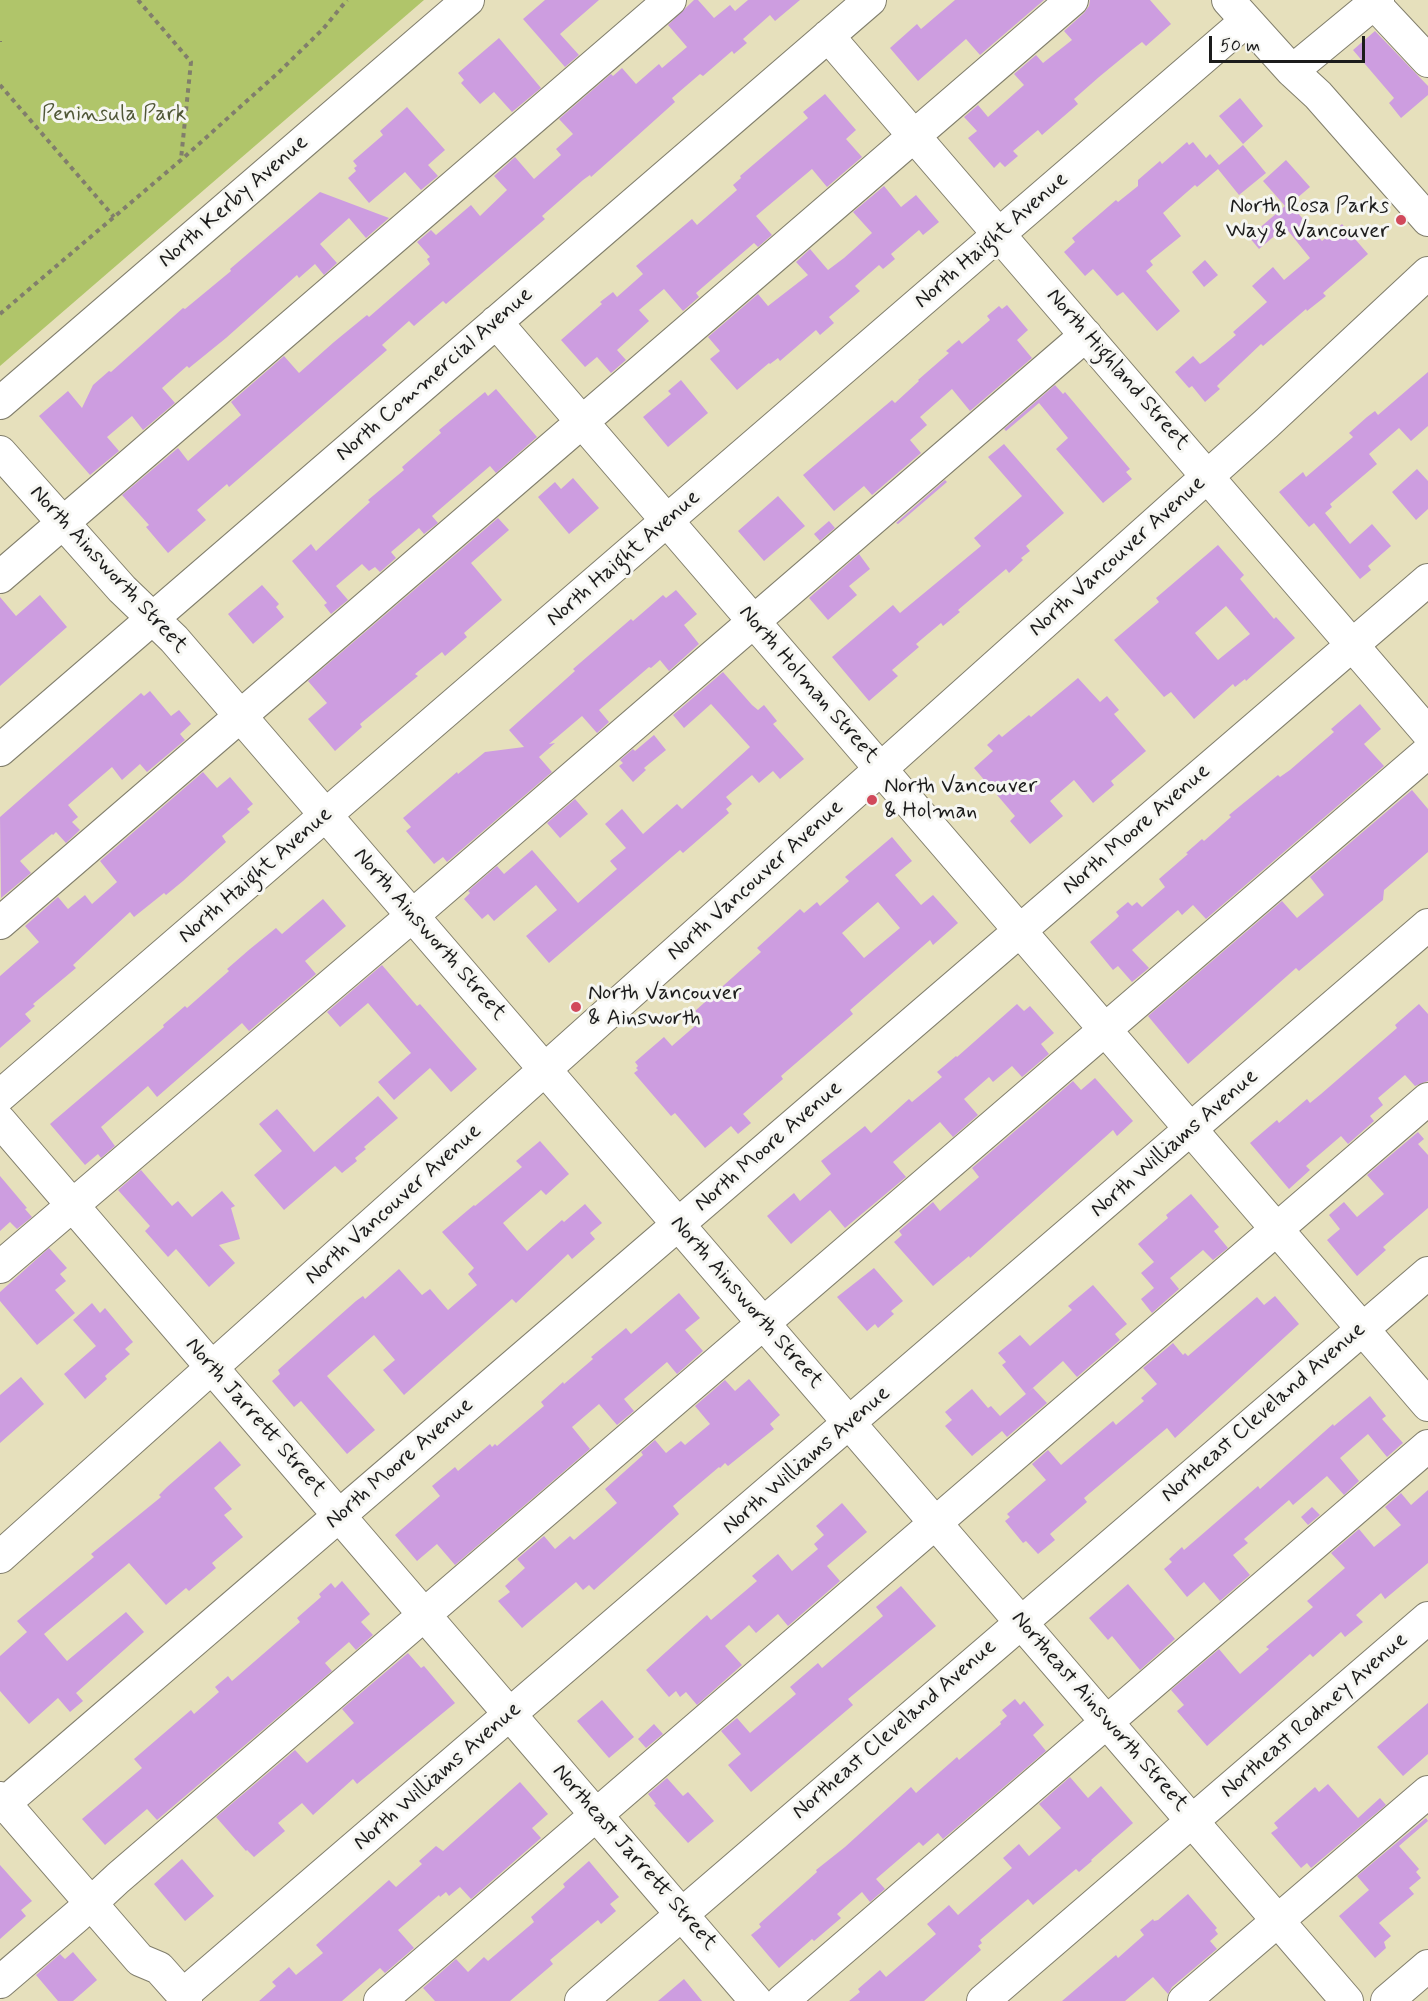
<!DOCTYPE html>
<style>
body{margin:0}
#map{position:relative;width:1428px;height:2001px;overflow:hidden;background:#e6e0bc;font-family:Mynerve,sans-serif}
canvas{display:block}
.scale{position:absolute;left:1209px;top:36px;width:156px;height:27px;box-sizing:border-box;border:3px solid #1c1c1c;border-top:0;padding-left:8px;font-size:18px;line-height:21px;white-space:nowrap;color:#1c1c1c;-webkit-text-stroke:4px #f6f6f2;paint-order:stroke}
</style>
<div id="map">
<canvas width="1428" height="2001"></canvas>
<div class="scale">50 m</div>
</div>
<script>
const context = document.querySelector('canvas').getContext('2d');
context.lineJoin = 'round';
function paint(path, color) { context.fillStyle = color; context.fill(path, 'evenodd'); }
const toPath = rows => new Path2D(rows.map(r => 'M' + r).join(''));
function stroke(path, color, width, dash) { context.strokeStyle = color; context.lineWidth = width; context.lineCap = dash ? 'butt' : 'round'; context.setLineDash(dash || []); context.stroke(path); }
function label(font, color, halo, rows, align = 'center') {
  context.font = font + ' Mynerve,sans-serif'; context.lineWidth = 6; context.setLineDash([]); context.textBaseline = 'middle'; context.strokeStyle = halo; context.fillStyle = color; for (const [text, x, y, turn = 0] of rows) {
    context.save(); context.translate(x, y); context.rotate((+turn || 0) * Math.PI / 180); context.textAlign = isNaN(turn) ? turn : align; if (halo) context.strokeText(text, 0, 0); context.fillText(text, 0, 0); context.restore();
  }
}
paint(toPath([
 [0,0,424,0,0,366]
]), '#b0c56a');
paint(toPath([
 [545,0,599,0,560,34,579,55,565,67,523,19],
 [694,0,698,0,714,18,730,5,735,11,748,0,800,0,775,21,770,15,743,39,747,43,734,54,732,51,703,76,700,74,672,98,675,102,626,146,591,177,590,175,583,180,542,216,545,219,446,304,443,301,414,326,409,321,382,345,387,350,229,487,227,484,197,510,206,520,168,553,146,527,149,525,122,495,178,448,188,461,241,415,231,402,284,356,299,373,334,342,367,315,369,317,430,264,427,259,430,257,417,242,431,230,436,235,471,205,480,216,507,190,494,176,515,157,534,179,561,155,556,149,573,134,559,119,611,74,613,76,622,68,636,84,659,64,662,68,687,47,668,25],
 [955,0,1044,0,980,55,966,39,918,81,890,48,917,24,921,29],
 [1090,0,1150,0,1171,24,1146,46,1142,42,1133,49,1099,77,1074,99,1078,104,1042,135,1038,130,1013,151,1018,156,1005,167,1000,162,994,168,968,138,977,131,964,117,978,105,988,117,1024,85,1014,74,1036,55,1043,63,1072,40,1064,31,1084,13,1089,6],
 [1375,31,1428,86,1428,95,1401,118,1389,103,1394,98,1353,50],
 [499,38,541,88,512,112,494,92,480,104,461,83,464,80,458,73],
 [825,94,856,130,846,139,862,157,827,187,812,169,756,216,772,235,758,247,754,243,696,293,699,297,683,311,664,289,639,310,649,321,617,350,626,360,611,373,597,357,585,367,561,340,602,304,600,302,613,292,617,297,643,274,636,266,692,219,697,225,737,190,733,185,741,178,740,176,808,118,803,112],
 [1240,98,1263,126,1243,144,1219,116],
 [407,107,445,150,428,165,438,176,421,190,405,172,369,203,348,178,356,171,354,168,357,166,353,161,383,135,380,131],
 [1187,142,1189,145,1193,142,1206,158,1210,154,1219,165,1243,145,1266,173,1239,195,1218,169,1197,187,1195,185,1163,213,1181,236,1150,261,1153,265,1146,271,1180,311,1157,331,1123,292,1117,296,1093,269,1085,276,1064,252,1075,242,1072,238,1116,200,1118,202,1138,186,1138,180,1160,161,1162,164],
 [1286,160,1310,187,1290,204,1322,241,1342,224,1368,254,1323,293,1326,296,1307,311,1306,309,1263,346,1261,344,1221,382,1217,386,1220,389,1205,402,1192,386,1189,388,1175,372,1193,356,1200,364,1205,361,1236,335,1233,332,1267,302,1252,286,1273,267,1284,280,1310,258,1285,227,1259,249,1249,237,1285,206,1263,181],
 [884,186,901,207,916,195,939,222,923,235,919,230,891,254,895,259,883,269,879,265,855,286,860,291,829,317,834,323,820,335,816,330,780,361,778,358,770,364,769,363,737,390,710,359,720,351,708,337,758,294,768,306,808,275,796,262,810,249,828,270,844,258,872,233,853,212],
 [320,192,389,218,366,238,349,218,320,244,337,263,324,275,315,264,299,278,297,275,226,338,189,368,187,366,162,388,175,403,143,430,132,416,107,437,119,451,90,475,39,416,68,391,82,408,93,385,109,371,111,372,183,308,185,309,231,271,230,269],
 [1205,260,1218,275,1204,287,1192,272],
 [1007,305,1028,330,1017,340,1032,358,970,411,952,389,920,417,927,425,910,440,921,453,872,495,864,486,834,511,803,475,892,400,895,403,919,381,918,380,949,353,946,351,959,340,962,344,990,320,987,316,999,306,1002,309],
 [1428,372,1428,426,1411,441,1399,428,1369,454,1377,464,1330,504,1332,507,1325,513,1350,544,1372,524,1391,546,1368,566,1371,570,1360,579,1314,523,1309,527,1279,492,1303,472,1306,477,1353,437,1349,433,1367,417,1375,411,1378,415],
 [681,380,708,413,668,447,643,417,671,394,668,391],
 [1055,385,1063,394,1065,392,1130,469,1126,472,1132,479,1103,503,1056,449,1068,438,1039,403,1006,431,1004,429],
 [496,389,537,437,496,473,490,466,432,516,438,523,424,534,419,528,391,552,396,558,380,572,375,567,369,571,362,564,336,586,348,600,331,614,324,605,327,603,292,561,311,544,316,551,370,502,368,500,404,470,402,467,441,433,439,430,485,392,488,396],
 [1004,444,1064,513,1026,546,1030,551,1021,558,1023,560,1009,573,1006,569,958,610,960,612,943,626,941,623,916,644,919,647,892,670,898,676,869,701,832,657,893,605,900,613,981,546,974,538,1022,496,988,457],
 [1417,469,1428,481,1428,509,1416,520,1392,492],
 [573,478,599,508,569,534,538,497,555,482,561,489],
 [945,480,947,482,898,524,896,523],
 [778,496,805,526,764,561,738,531],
 [498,518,509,530,471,563,502,600,464,633,467,637,445,656,442,652,415,674,418,676,360,724,362,727,335,751,308,719,327,703,308,681],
 [829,521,835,528,820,541,814,534],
 [1218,545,1244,575,1240,579,1274,619,1276,617,1295,638,1246,681,1245,679,1235,687,1233,684,1194,719,1171,692,1164,697,1114,640,1159,602,1156,598],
 [1226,606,1250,634,1218,660,1195,633],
 [859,554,870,569,849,586,857,595,828,620,809,598],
 [262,585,279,604,276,607,284,617,253,644,228,614],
 [676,590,697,614,684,625,699,644,669,671,660,660,651,668,649,667,599,710,609,722,597,733,582,716,549,744,555,743,539,757,552,772,447,862,443,857,434,864,406,831,411,827,403,818,457,772,458,774,485,752,524,747,509,730,575,671,573,669,631,619,633,621,663,595,666,598],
 [40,595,67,627,0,686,0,597,16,616],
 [723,672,752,705,758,710,764,705,777,721,773,724,804,759,780,779,773,771,759,783,752,775,726,797,732,804,726,809,729,813,683,853,680,850,549,963,526,936,557,910,536,885,494,921,488,914,482,919,464,899,470,893,468,891,497,866,504,874,532,850,578,903,617,869,610,861,626,848,605,824,622,809,643,834,677,804,682,809,750,747,711,704,684,728,673,715],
 [1078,678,1100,702,1107,696,1119,710,1114,714,1146,751,1111,781,1114,785,1093,803,1074,780,1050,801,1063,816,1030,844,1010,821,1015,816,974,768,993,751,987,745,999,734,1002,737,1029,715,1031,717],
 [150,691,171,716,179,710,191,724,180,734,185,740,147,772,140,764,122,780,112,767,68,805,78,817,72,822,80,830,66,843,56,832,53,835,52,834,20,861,31,873,1,898,0,817,141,693,144,696],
 [1360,704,1381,729,1364,744,1384,766,1206,919,1193,905,1182,915,1178,910,1132,950,1149,968,1132,982,1118,966,1113,970,1090,942,1114,921,1119,916,1116,912,1128,902,1132,906,1137,902,1142,907,1165,887,1159,879,1188,854,1186,853,1202,839,1204,841,1231,817,1229,815,1278,775,1280,777,1290,770,1334,732,1331,729],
 [654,735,666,750,644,768,646,770,633,782,619,766,623,763,620,760,633,749,635,751],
 [203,772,217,788,230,777,253,804,247,809,250,812,222,836,226,842,183,881,166,895,164,893,134,917,130,912,73,965,76,968,33,1004,35,1006,25,1014,31,1021,0,1048,0,976,39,942,25,926,58,897,68,909,85,895,92,904,117,882,100,861],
 [1412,790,1428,809,1428,852,1384,890,1383,900,1299,971,1296,968,1188,1064,1148,1016,1282,901,1297,918,1324,895,1310,877],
 [575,799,588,814,560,838,547,823],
 [892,837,912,861,895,875,921,905,933,895,958,923,933,945,930,940,850,1010,853,1014,781,1076,783,1079,743,1114,751,1123,738,1134,731,1126,705,1148,675,1113,671,1116,634,1073,638,1070,636,1068,638,1066,635,1062,664,1037,672,1046,703,1019,695,1011,761,952,757,948,800,909,804,913,817,902,820,906,849,881,845,877],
 [878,902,900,928,864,958,842,933],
 [323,899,346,926,305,961,316,974,249,1031,242,1023,157,1097,148,1086,101,1127,115,1146,101,1158,98,1154,85,1165,50,1124,164,1027,163,1025,185,1006,187,1008,229,971,227,969,250,949,276,928,282,934],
 [382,965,417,1006,420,1004,477,1069,451,1092,430,1068,394,1100,378,1082,411,1053,368,1003,340,1027,327,1012],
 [1017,1004,1024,1011,1030,1006,1054,1033,1041,1044,1049,1054,1022,1077,1012,1066,993,1082,989,1077,964,1099,978,1115,953,1137,940,1122,893,1162,906,1177,845,1228,830,1210,791,1244,767,1216,794,1193,800,1201,831,1174,821,1161,865,1126,871,1133,909,1099,912,1102,942,1077,937,1072,956,1056,957,1057],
 [1419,1004,1428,1014,1428,1081,1415,1086,1405,1075,1378,1098,1383,1105,1370,1116,1374,1121,1348,1144,1341,1136,1306,1166,1310,1170,1289,1189,1250,1143,1277,1120,1279,1123,1307,1099,1310,1103,1321,1094,1397,1028,1395,1025],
 [1095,1078,1133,1121,1117,1136,1113,1130,970,1258,969,1256,933,1286,894,1242,902,1235,899,1231,933,1202,940,1211,979,1177,972,1168,1073,1081,1081,1090],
 [378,1096,398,1118,364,1147,366,1149,355,1158,357,1161,342,1173,335,1166,284,1210,254,1175,282,1151,259,1124,277,1109,314,1152],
 [1418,1132,1424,1139,1418,1144,1428,1155,1428,1208,1383,1247,1386,1250,1357,1276,1327,1240,1340,1229,1329,1215,1344,1202,1357,1217,1384,1194,1367,1175],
 [540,1141,569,1174,546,1195,541,1190,503,1223,527,1251,562,1220,564,1222,585,1204,602,1223,590,1233,595,1239,572,1259,568,1254,516,1303,512,1299,404,1395,383,1370,395,1360,374,1335,327,1376,375,1430,347,1454,301,1401,294,1407,272,1381,280,1374,278,1370,356,1301,363,1296,365,1299,399,1269,422,1295,430,1289,448,1310,477,1285,468,1274,474,1268,442,1232,474,1205,475,1206,522,1167,516,1161],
 [141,1170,172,1206,178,1201,192,1217,222,1191,235,1206,231,1208,240,1239,219,1245,235,1263,209,1287,176,1249,168,1257,145,1231,150,1226,118,1190],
 [0,1176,27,1208,25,1209,32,1217,17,1229,10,1222,0,1231],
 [1191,1194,1219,1227,1214,1231,1228,1248,1213,1260,1203,1250,1170,1278,1179,1289,1152,1313,1141,1299,1154,1288,1141,1273,1154,1262,1138,1244,1168,1218,1166,1215],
 [49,1248,67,1268,60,1274,66,1281,55,1290,75,1313,37,1345,0,1301,0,1292],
 [874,1268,903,1301,891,1311,894,1314,878,1328,875,1324,867,1331,837,1297],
 [1093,1285,1127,1324,1115,1334,1120,1340,1077,1377,1063,1361,1026,1394,1002,1365,1006,1362,998,1353,1020,1335,1030,1346,1072,1310,1068,1306],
 [679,1293,700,1318,685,1330,703,1351,677,1374,667,1362,624,1399,634,1411,617,1425,599,1404,572,1427,590,1449,455,1565,437,1544,417,1561,395,1535,440,1496,432,1486,455,1467,458,1471,490,1444,492,1447,495,1444,497,1446,544,1406,541,1402,563,1382,564,1384,593,1359,591,1357,626,1328,631,1334],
 [1275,1296,1299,1324,1175,1438,1167,1428,1084,1498,1087,1502,1050,1534,1055,1540,1038,1554,1026,1541,1023,1543,1005,1521,1010,1517,1007,1514,1046,1480,1032,1464,1048,1450,1061,1465,1113,1421,1116,1425,1144,1401,1141,1398,1157,1384,1143,1368,1173,1343,1183,1355,1185,1353,1188,1356,1257,1297,1264,1305],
 [92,1303,100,1313,105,1308,133,1342,125,1349,130,1354,105,1376,107,1379,85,1399,64,1374,96,1346,73,1320],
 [21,1377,44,1404,0,1443,0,1395],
 [749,1379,780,1415,770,1424,774,1429,728,1466,725,1463,720,1468,719,1467,673,1506,679,1514,594,1590,589,1585,583,1590,576,1582,522,1628,498,1601,510,1592,505,1586,525,1568,517,1559,544,1536,555,1549,570,1536,574,1540,617,1503,605,1489,643,1455,641,1452,655,1440,666,1453,681,1441,685,1445,710,1424,695,1406,725,1380,735,1391],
 [1033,1388,1047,1403,1007,1437,1002,1431,972,1456,945,1426,952,1420,945,1412,972,1389,988,1408,991,1406,1000,1416],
 [1370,1396,1386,1416,1382,1419,1403,1443,1387,1457,1368,1434,1340,1458,1359,1481,1344,1495,1327,1476,1293,1505,1289,1500,1244,1539,1248,1543,1233,1555,1250,1575,1220,1601,1204,1582,1187,1597,1164,1569,1172,1562,1169,1559,1182,1547,1184,1550,1258,1486,1260,1489,1333,1424,1334,1426],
 [220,1441,241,1465,214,1488,232,1509,224,1515,243,1537,212,1563,216,1568,189,1591,186,1588,166,1605,129,1563,44,1634,67,1661,126,1612,144,1632,76,1693,83,1701,70,1712,58,1698,29,1724,0,1691,0,1656,27,1632,17,1621,94,1557,91,1554,161,1497,159,1495,167,1487],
 [1428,1490,1428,1563,1385,1599,1381,1593,1356,1615,1363,1622,1345,1637,1341,1632,1313,1657,1310,1654,1207,1746,1177,1711,1184,1705,1171,1690,1219,1649,1240,1674,1269,1649,1266,1647,1313,1607,1307,1601,1345,1568,1331,1553,1359,1529,1374,1547,1401,1525,1385,1507,1401,1493,1411,1505],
 [842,1503,867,1532,827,1566,840,1581,788,1626,778,1614,756,1633,749,1625,725,1646,742,1665,697,1705,686,1692,680,1697,676,1691,669,1697,646,1670,707,1615,711,1620,757,1581,752,1576,778,1554,792,1571,818,1549,814,1544,824,1535,816,1526],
 [1312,1507,1320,1515,1308,1525,1301,1517],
 [342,1581,370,1614,361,1622,373,1635,356,1650,349,1642,325,1663,332,1671,157,1820,147,1809,105,1845,82,1819,142,1768,134,1759,191,1710,194,1714,219,1692,215,1687,228,1676,232,1681,300,1622,297,1618,321,1597,319,1594,331,1583,335,1588],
 [1128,1584,1175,1639,1140,1670,1112,1636,1108,1640,1089,1618],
 [901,1586,936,1626,848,1699,853,1705,751,1792,728,1765,741,1754,721,1731,737,1718,750,1733,796,1694,790,1687,818,1663,822,1668,883,1616,876,1607],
 [408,1653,421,1668,424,1666,455,1703,357,1784,353,1779,313,1815,302,1803,278,1823,285,1831,254,1857,247,1850,246,1851,216,1817,295,1750,307,1763,354,1723,342,1709],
 [1015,1699,1020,1705,1024,1701,1044,1725,1033,1735,1046,1751,943,1839,938,1833,923,1846,919,1842,876,1879,885,1889,870,1902,862,1892,837,1914,841,1918,814,1941,812,1939,779,1968,751,1935,761,1927,759,1924,817,1872,816,1870,845,1847,911,1787,916,1793,957,1757,959,1760,1001,1724,1000,1722,1007,1716,1002,1710],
 [602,1700,634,1737,609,1758,577,1721],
 [1428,1703,1428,1754,1403,1776,1377,1747],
 [654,1724,663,1734,646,1748,638,1739],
 [1070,1777,1088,1798,1101,1786,1133,1823,1091,1860,1092,1861,1079,1872,1076,1869,1033,1905,1028,1899,980,1940,982,1943,978,1946,981,1950,924,2001,849,2001,860,1992,858,1989,880,1970,886,1977,936,1934,927,1924,949,1905,958,1915,1012,1868,1003,1858,1019,1844,1029,1856,1061,1828,1039,1804],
 [667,1778,683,1796,688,1792,714,1821,688,1843,654,1805,656,1804,648,1794],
 [520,1782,548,1814,532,1828,541,1838,471,1899,460,1887,449,1896,446,1892,440,1897,439,1895,398,1930,414,1948,385,1973,380,1968,342,2001,259,2001,276,1986,272,1982,289,1967,296,1975,323,1953,316,1945,389,1880,396,1887,422,1864,419,1861,436,1846,443,1851],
 [1328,1784,1358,1818,1380,1798,1386,1805,1311,1868,1307,1863,1301,1868,1271,1833,1278,1828,1274,1823,1315,1787,1319,1792],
 [1426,1818,1428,1821,1399,1846,1419,1869,1416,1872,1421,1878,1409,1888,1414,1894,1379,1923,1391,1936,1384,1942,1386,1948,1375,1958,1339,1916,1369,1890,1357,1876],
 [182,1859,214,1896,185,1921,154,1884],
 [589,1861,619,1897,610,1904,616,1911,601,1924,598,1920,550,1960,553,1964,510,2001,435,2001,423,1988,456,1959,468,1972,484,1957,488,1961,534,1922,531,1917,565,1887,563,1884],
 [0,1865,32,1901,21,1910,26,1916,0,1939],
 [1188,1894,1217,1928,1215,1930,1218,1934,1210,1941,1217,1949,1172,1987,1168,1994,1153,1977,1125,2001,1062,2001,1116,1955,1118,1958,1144,1935,1140,1930,1153,1919,1154,1921,1158,1920],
 [73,1952,97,1980,73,2001,58,2001,36,1975,60,1954,65,1959],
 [684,1979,702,2001,658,2001]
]), '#cd9de0');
const minor = toPath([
 [1228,0,1292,71,1318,95,1428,220],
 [1371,0,1428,61],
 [828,36,1428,733],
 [1292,71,1378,0],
 [496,322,1428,1405],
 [0,403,468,0],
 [0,452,122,589,174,639,1347,2001],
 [0,577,670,0],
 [0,750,870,0],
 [0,923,1072,0],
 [0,1096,1246,21],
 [0,1121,756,2001],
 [0,1267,412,916,1086,335],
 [0,1557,1266,424,1428,273],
 [0,1798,140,1960,159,1968,183,1995,186,2001],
 [0,1807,1428,580],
 [0,1982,77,1916,118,1878,1428,752],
 [183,1995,1428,925],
 [380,2001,1428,1099],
 [581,2001,1428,1273],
 [782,2001,1428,1446],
 [983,2001,1428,1618],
 [1184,2001,1428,1792],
 [1387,2001,1428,1966]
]);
stroke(minor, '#817e6c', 34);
stroke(toPath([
 [138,0,191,62,181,159],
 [0,41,0,42],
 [0,85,114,217],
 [0,314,181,160,278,73,323,29,347,0]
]), '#817e6c', 4, [4.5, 4.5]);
stroke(minor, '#fff', 32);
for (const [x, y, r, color] of [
 [1401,220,6,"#d1495b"],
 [872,800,6,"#d1495b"],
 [576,1007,6,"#d1495b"]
]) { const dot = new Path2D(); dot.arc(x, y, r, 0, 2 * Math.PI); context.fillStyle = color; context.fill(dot); stroke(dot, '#f6f6f2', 2); }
label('22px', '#505737', '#f6f6f2', [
 ["Peninsula Park",114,115]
]);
label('22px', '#1c1c1c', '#f6f6f2', [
 ["North Kerby Avenue",234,202,-41],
 ["North Haight Avenue",992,241,-41],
 ["North Highland Street",1117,370,49],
 ["North Commercial Avenue",435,375,-41],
 ["North Vancouver Avenue",1118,557,-42],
 ["North Haight Avenue",624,559,-41],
 ["North Ainsworth Street",108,570,47],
 ["North Holman Street",808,685,49],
 ["North Moore Avenue",1137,830,-41],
 ["North Haight Avenue",256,876,-41],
 ["North Vancouver Avenue",756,881,-42],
 ["North Ainsworth Street",429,935,49],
 ["North Williams Avenue",1175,1144,-41],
 ["North Moore Avenue",769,1147,-41],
 ["North Vancouver Avenue",394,1205,-42],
 ["North Ainsworth Street",746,1303,49],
 ["Northeast Cleveland Avenue",1264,1413,-41],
 ["North Jarrett Street",255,1418,49],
 ["North Williams Avenue",807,1461,-41],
 ["North Moore Avenue",400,1464,-41],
 ["Northeast Ainsworth Street",1099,1712,49],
 ["Northeast Rodney Avenue",1315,1716,-41],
 ["Northeast Cleveland Avenue",895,1730,-41],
 ["North Williams Avenue",438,1777,-41],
 ["Northeast Jarrett Street",634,1858,49]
]);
label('22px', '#1c1c1c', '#f6f6f2', [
 ["North Rosa Parks",1389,207,"right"],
 ["Way & Vancouver",1389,232,"right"],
 ["North Vancouver",884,787],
 ["& Holman",884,812],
 ["North Vancouver",588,994],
 ["& Ainsworth",588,1019]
], 'left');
</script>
